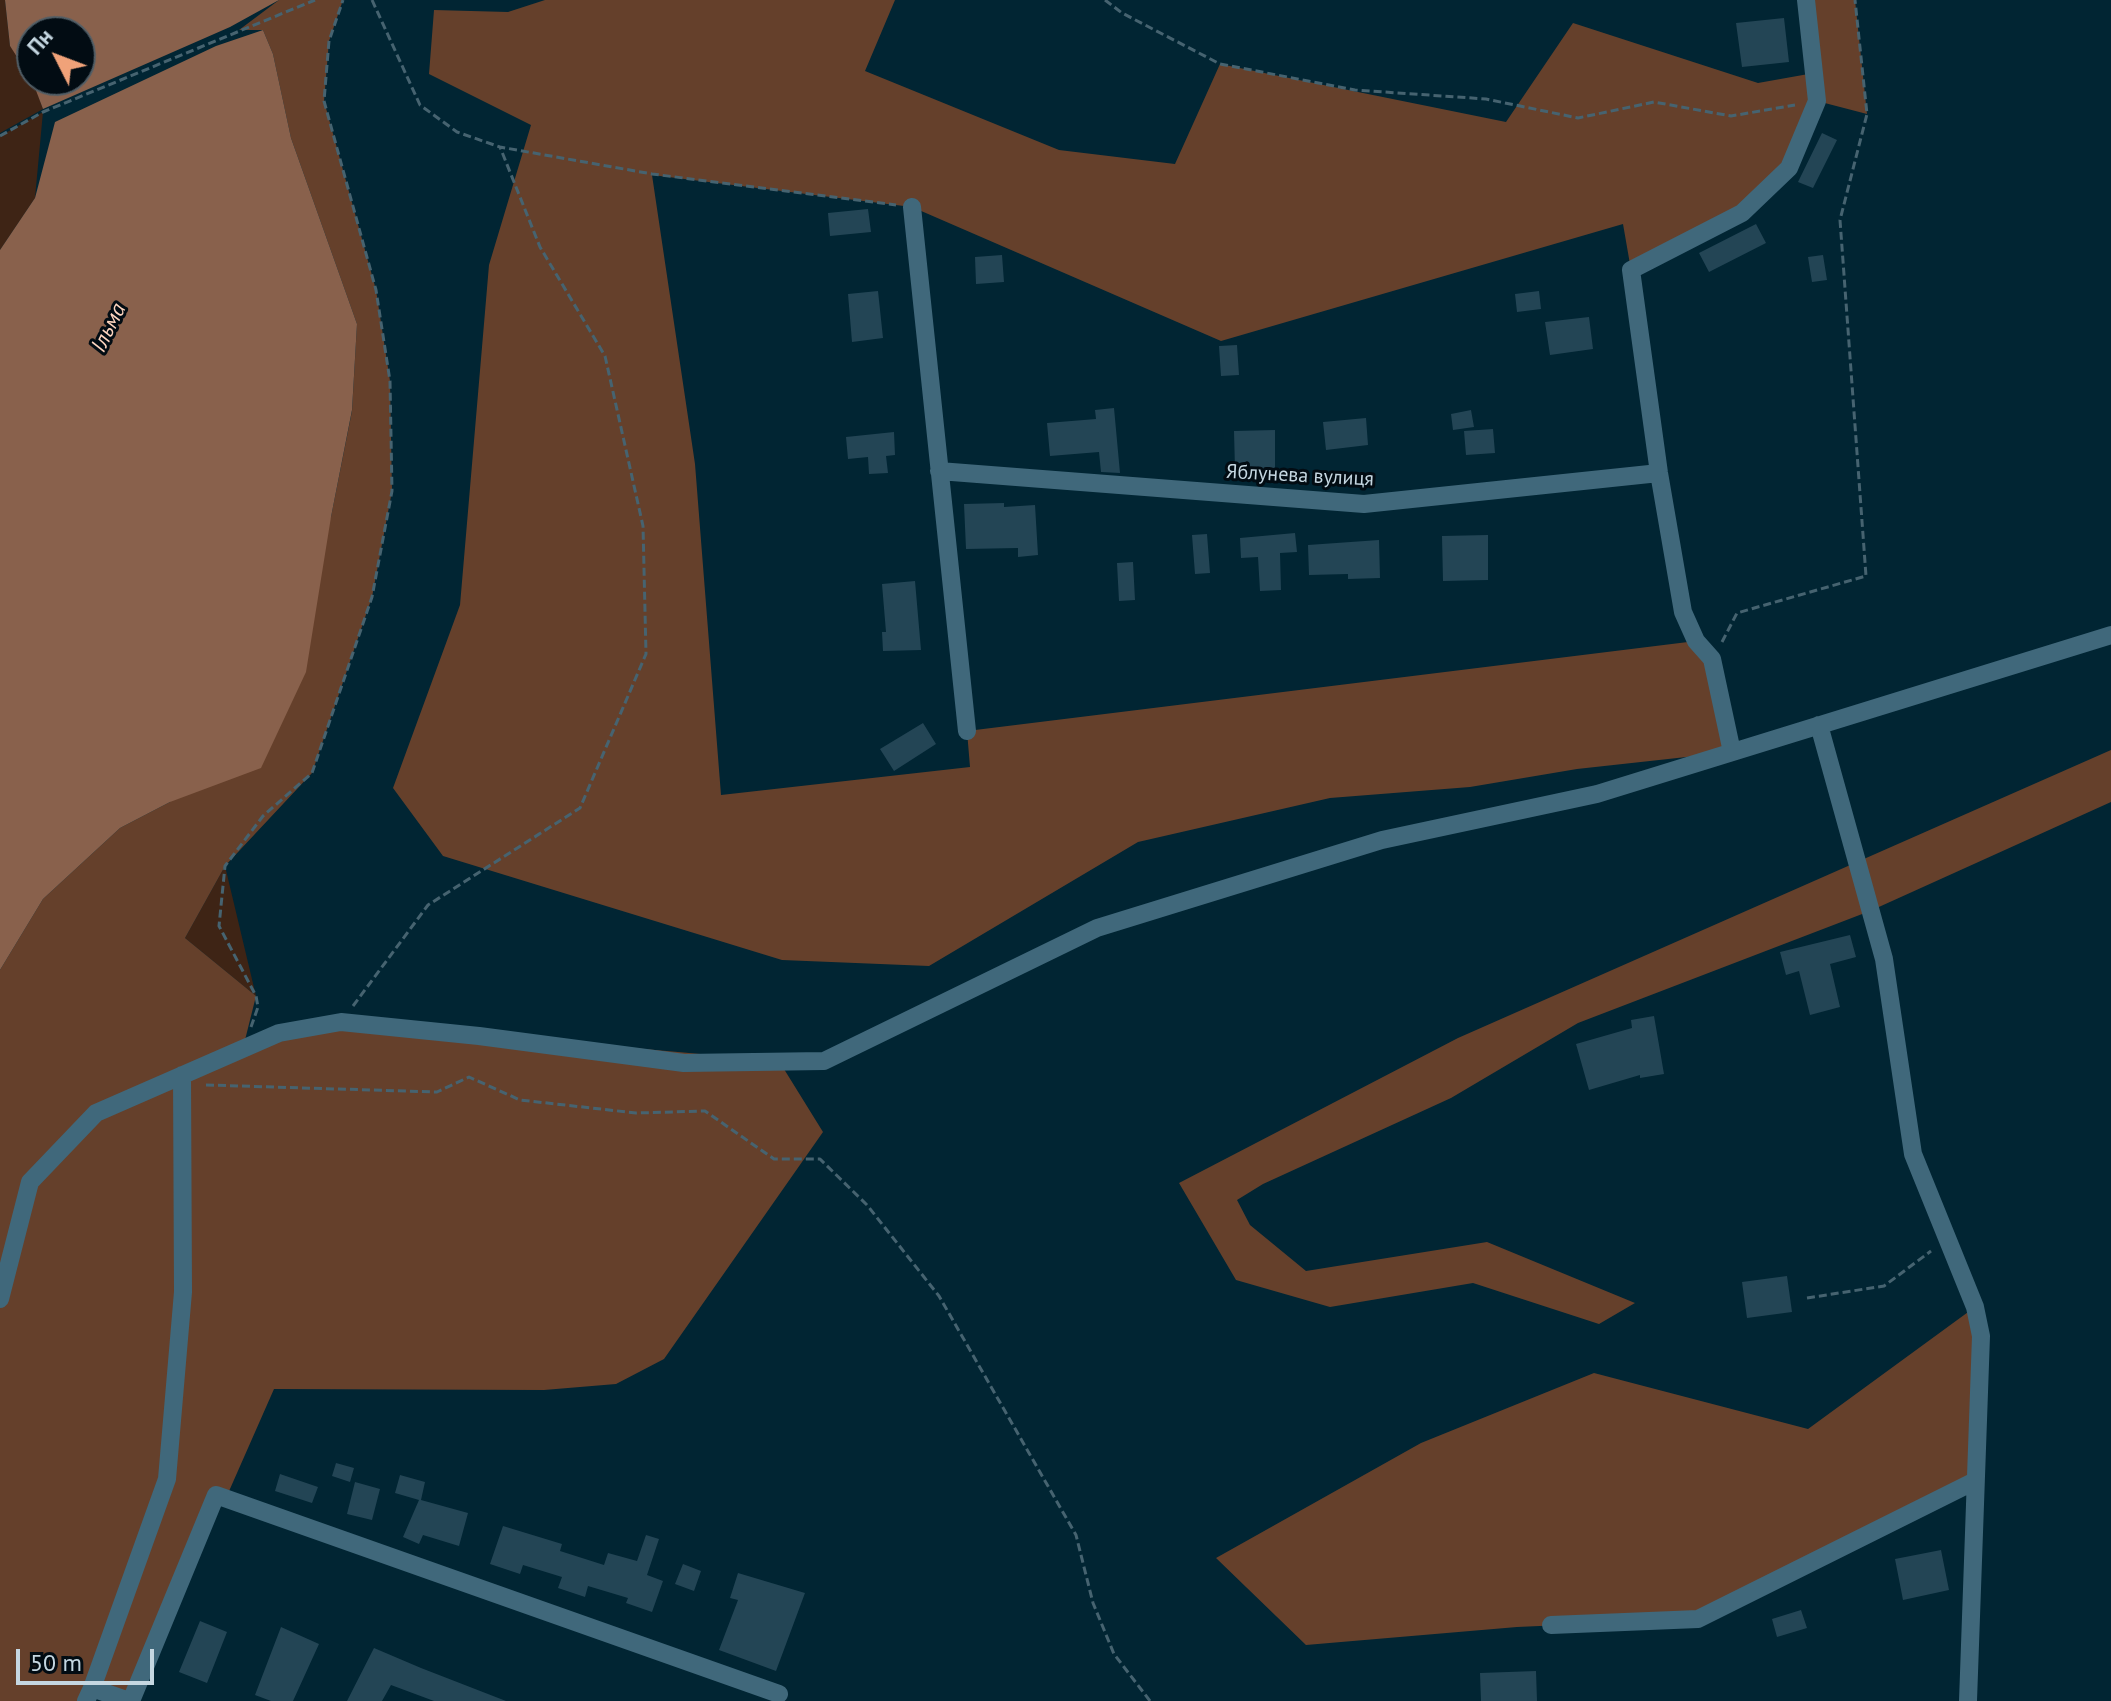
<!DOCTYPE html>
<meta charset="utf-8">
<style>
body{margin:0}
#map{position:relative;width:2111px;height:1701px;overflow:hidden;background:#012533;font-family:"PT Sans",sans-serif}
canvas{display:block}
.north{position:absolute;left:16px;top:16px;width:80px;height:80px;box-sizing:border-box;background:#020c13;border:2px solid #505d65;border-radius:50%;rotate:312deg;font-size:22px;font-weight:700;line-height:32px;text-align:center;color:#c5d7e1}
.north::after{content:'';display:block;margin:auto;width:28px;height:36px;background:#f0a279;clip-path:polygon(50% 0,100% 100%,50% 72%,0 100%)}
.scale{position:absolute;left:16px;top:1649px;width:138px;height:36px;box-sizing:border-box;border:4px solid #c5d7e1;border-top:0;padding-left:10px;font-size:24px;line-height:28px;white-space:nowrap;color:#c5d7e1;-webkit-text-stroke:6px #020c13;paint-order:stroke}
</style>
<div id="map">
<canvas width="2111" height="1701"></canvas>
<div class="north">Пн</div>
<div class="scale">50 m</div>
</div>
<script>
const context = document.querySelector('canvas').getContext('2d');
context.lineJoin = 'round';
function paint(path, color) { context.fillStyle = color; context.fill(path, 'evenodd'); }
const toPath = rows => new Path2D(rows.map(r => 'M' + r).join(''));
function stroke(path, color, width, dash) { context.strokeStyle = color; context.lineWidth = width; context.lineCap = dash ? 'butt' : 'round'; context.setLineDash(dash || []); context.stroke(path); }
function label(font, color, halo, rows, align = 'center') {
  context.font = font + ' "PT Sans",sans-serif'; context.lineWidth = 6; context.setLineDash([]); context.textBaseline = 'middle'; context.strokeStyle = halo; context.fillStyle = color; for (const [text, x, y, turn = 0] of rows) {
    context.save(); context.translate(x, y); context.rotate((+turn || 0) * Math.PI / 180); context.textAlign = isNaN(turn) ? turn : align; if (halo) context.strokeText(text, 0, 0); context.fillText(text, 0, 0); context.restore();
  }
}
paint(toPath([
 [0,0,5,0,10,46,29,70,43,109,0,133],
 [43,112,35,198,0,250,0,136],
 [225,866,256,996,185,938]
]), '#3e2415');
paint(toPath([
 [279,0,343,0,329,41,324,101,376,290,390,381,392,491,372,597,312,773,225,866,185,938,256,996,243,1048,341,1022,779,1061,823,1132,664,1359,616,1384,544,1390,274,1389,226,1498,217,1495,131,1701,92,1688,86,1701,0,1701,0,970,43,899,120,828,170,802,331,517,352,411,357,324,291,138,273,54,263,30,239,30],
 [545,0,895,0,865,71,1059,150,1175,164,1220,64,1506,122,1573,23,1758,83,1814,73,1806,0,1855,0,1867,114,1817,101,1789,168,1742,213,1631,270,1623,224,1221,341,912,207,652,175,695,464,721,795,970,767,967,731,1696,641,1712,659,1732,752,1577,769,1470,787,1330,798,1138,842,929,966,782,960,443,856,393,788,460,605,489,265,531,125,429,74,434,10,508,12],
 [2111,750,2111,802,1870,911,1578,1023,1451,1098,1263,1184,1237,1200,1250,1225,1306,1271,1487,1242,1635,1303,1599,1324,1473,1283,1330,1307,1236,1280,1179,1183,1458,1038],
 [1975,1307,1975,1481,1698,1619,1517,1627,1306,1645,1216,1558,1421,1443,1594,1373,1808,1429]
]), '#65402b');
paint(toPath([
 [5,0,279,0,230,27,43,109,32,80,80,80,80,32,32,32,32,80,10,46],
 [263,30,273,54,291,138,357,324,352,410,331,517,306,672,261,768,170,802,120,828,43,899,0,970,0,250,35,198,55,122,216,46]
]), '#89614c');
paint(toPath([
 [1784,18,1789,62,1742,67,1736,23],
 [1822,133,1837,140,1813,188,1798,182],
 [868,209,871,232,830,236,828,213],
 [1756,224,1766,243,1709,272,1699,253],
 [1002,255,1004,282,976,284,975,257],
 [1823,255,1827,280,1812,282,1808,257],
 [878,291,883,338,852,342,848,294],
 [1539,291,1541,309,1517,312,1515,294],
 [1589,317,1593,349,1550,355,1545,322],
 [1237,345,1239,375,1221,376,1219,346],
 [1114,408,1120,473,1101,472,1099,452,1050,456,1047,423,1096,419,1095,410],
 [1471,410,1474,427,1453,430,1451,414],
 [1366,418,1368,445,1326,450,1323,422],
 [1493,429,1495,453,1466,455,1464,431],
 [1275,430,1275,469,1235,470,1234,431],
 [894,432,895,455,886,456,888,473,869,474,868,457,848,459,846,437],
 [1004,503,1004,507,1035,505,1038,555,1018,557,1018,548,966,549,964,504],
 [1295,533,1297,552,1280,553,1281,590,1260,591,1258,557,1241,558,1240,538],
 [1207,534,1210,573,1195,574,1192,535],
 [1488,535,1488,580,1443,581,1442,536],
 [1379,540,1380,578,1348,579,1348,574,1309,575,1308,545],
 [1133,562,1135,600,1119,601,1117,563],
 [915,581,921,650,883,651,882,632,886,632,882,584],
 [923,723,936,744,894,771,880,749],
 [1850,935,1856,957,1830,964,1840,1007,1810,1015,1799,971,1786,975,1780,952],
 [1654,1016,1664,1074,1640,1078,1640,1075,1589,1090,1576,1044,1632,1028,1631,1020],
 [1787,1276,1792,1312,1747,1318,1742,1282],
 [336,1463,354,1468,350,1482,332,1476],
 [280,1474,318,1487,312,1503,275,1491],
 [400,1475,425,1482,421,1500,468,1513,459,1546,423,1535,419,1544,403,1537,419,1500,395,1493],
 [355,1482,380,1489,372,1520,347,1514],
 [503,1526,562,1544,560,1551,604,1565,608,1553,637,1561,646,1535,659,1539,647,1575,663,1581,652,1612,626,1603,628,1598,588,1586,585,1597,558,1588,562,1577,523,1565,520,1574,490,1564],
 [1941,1550,1949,1590,1903,1600,1895,1559],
 [683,1564,701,1571,694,1591,675,1584],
 [738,1573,805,1593,776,1671,719,1650,738,1600,730,1598],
 [1801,1610,1807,1628,1777,1637,1772,1619],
 [200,1621,227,1632,207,1683,179,1672],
 [281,1627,319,1644,293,1701,271,1701,255,1695],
 [374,1648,421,1668,506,1701,434,1701,391,1685,382,1701,347,1701],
 [1536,1671,1537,1701,1481,1701,1480,1673]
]), '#234555');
stroke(toPath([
 [372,0,420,105,457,132,500,147,652,174,896,205],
 [1105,0,1122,13,1220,64,1355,90,1486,99,1578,118,1654,102,1731,116,1795,105],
 [0,136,43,112,315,0],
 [1722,642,1737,613,1866,576,1840,220,1867,114,1855,0],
 [353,1006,428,905,580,808,646,654,643,526,605,356,540,247,500,147],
 [251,1027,258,1007,256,996,219,926,225,866,263,816,312,773,372,597,392,491,390,381,376,290,324,101,329,41,343,0],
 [206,1085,437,1092,469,1077,520,1100,636,1113,705,1111,774,1159,820,1159,867,1205,939,1296,1076,1535,1093,1603,1114,1654,1150,1701],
 [1807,1298,1884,1286,1931,1251]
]), '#466370', 3, [8, 4]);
stroke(toPath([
 [912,207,967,731],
 [939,471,1364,504,1659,473],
 [1819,725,1884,959,1913,1154,1975,1307,1981,1336,1968,1701],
 [1732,752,1712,659,1696,641,1683,612,1659,473,1631,270,1742,213,1789,168,1817,101,1806,0],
 [0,1299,30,1182,96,1113,279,1033,341,1022,479,1036,684,1063,824,1061,1097,928,1382,840,1597,794,2111,635],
 [1551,1625,1698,1619,1975,1481],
 [92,1688,167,1479,183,1292,182,1075],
 [86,1701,92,1688,129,1701],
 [131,1701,216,1495,779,1694]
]), '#40687b', 18);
label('20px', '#c5d7e1', '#020c13', [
 ["Яблунева вулиця",1300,476,3]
]);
label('italic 22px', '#fed5bf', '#020c13', [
 ["Ільма",109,328,-64]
]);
</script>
